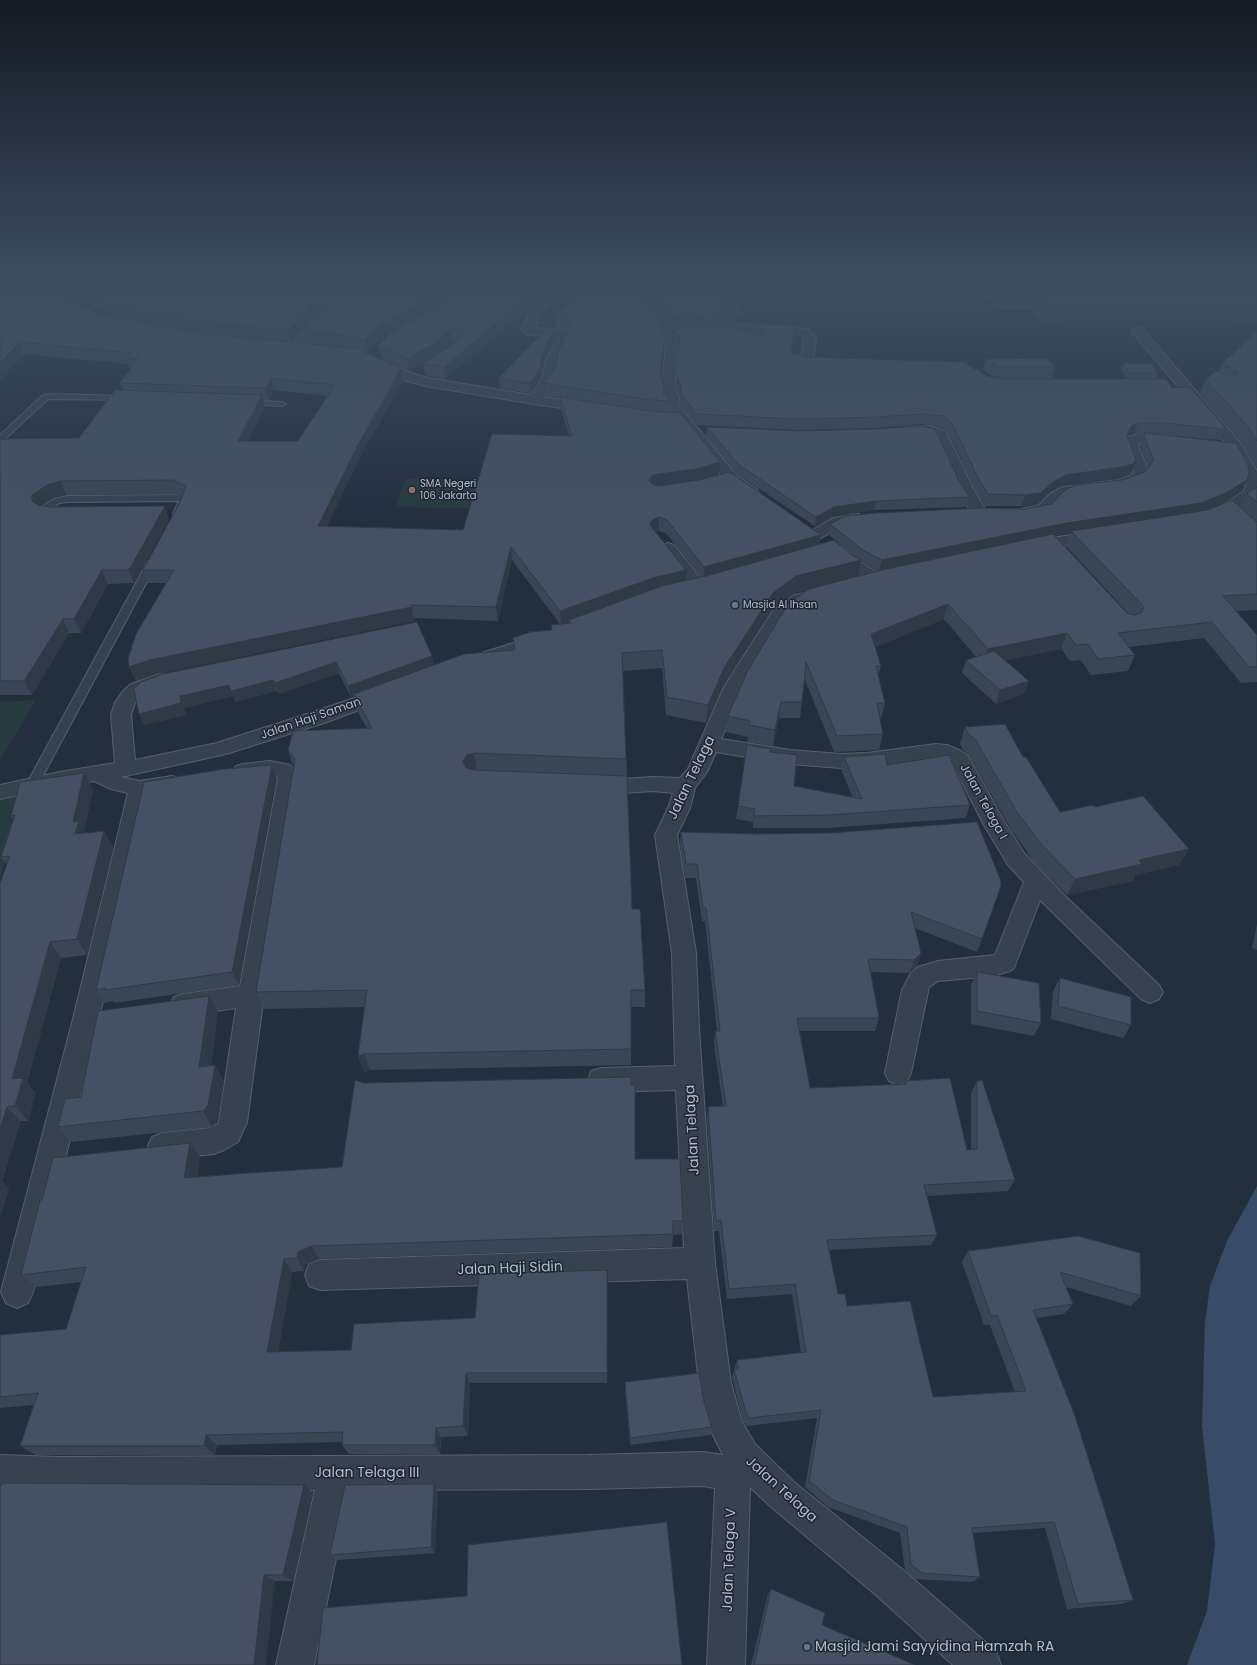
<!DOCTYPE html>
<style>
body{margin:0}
canvas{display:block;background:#242f3e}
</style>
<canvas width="1257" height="1665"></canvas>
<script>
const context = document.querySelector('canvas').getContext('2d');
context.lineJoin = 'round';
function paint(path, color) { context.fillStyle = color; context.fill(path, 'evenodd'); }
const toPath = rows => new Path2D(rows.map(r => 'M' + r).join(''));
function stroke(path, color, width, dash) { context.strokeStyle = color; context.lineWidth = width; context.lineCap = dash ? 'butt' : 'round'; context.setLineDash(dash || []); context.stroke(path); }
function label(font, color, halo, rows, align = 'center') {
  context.font = font + ' Poppins,sans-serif'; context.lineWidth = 3; context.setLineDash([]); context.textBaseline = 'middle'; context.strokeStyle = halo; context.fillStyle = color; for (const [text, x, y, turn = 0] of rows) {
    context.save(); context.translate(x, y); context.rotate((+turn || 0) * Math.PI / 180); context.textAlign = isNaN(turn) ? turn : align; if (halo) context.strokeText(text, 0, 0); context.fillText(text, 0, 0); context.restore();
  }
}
paint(toPath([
 [406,479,497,481,490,509,395,507],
 [36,700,0,760,0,702],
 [24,793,0,879,0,799]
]), '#263c3f');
paint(toPath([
 [1257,1186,1257,1665,1187,1665,1207,1611,1215,1544,1202,1426,1205,1322,1210,1286,1227,1241]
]), '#394c67');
const service = toPath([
 [53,394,127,396,131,398,127,400,48,399,3,441,0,442,0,435,43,395,53,394],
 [244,400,282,402,286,404,282,406,247,404,243,402,244,400],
 [181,495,187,498,189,502,181,516,178,517,173,514,179,501,67,502,60,503,49,510,49,512,55,514,57,516,55,518,49,518,39,513,41,507,54,499,67,496,181,495],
 [153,558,158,561,38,785,36,788,32,789,28,788,26,785,148,561,153,558]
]);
const minor = toPath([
 [546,288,576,288,570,291,555,293,551,303,541,313,534,328,565,330,570,337,559,358,554,379,543,397,594,405,596,408,594,411,589,412,534,404,426,386,404,380,370,364,368,361,370,358,374,357,414,374,428,378,531,395,542,379,547,358,558,337,530,335,526,334,521,329,530,311,540,302,546,288],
 [603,288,618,288,643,300,662,317,678,346,675,387,679,398,678,404,736,475,755,488,758,491,755,494,750,496,745,494,726,481,664,404,665,398,661,387,666,346,653,321,635,304,605,290,603,288],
 [739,288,751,288,731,323,808,329,816,338,813,359,835,361,837,364,835,367,812,367,802,364,800,361,804,339,801,335,734,331,722,328,719,322,739,288],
 [1090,288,1102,288,1114,303,1110,309,999,308,995,307,993,305,995,303,999,302,1102,303,1090,288],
 [320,316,324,317,326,320,319,331,298,351,290,351,288,348,290,345,310,326,316,317,320,316],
 [1138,327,1142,328,1242,445,1257,471,1257,495,1254,498,1232,511,1208,521,1202,519,1200,516,1202,513,1222,505,1243,492,1246,485,1245,475,1231,450,1134,334,1132,331,1134,328,1138,327],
 [929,426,945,431,947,434,973,488,987,512,985,515,979,517,973,515,971,512,957,488,934,437,928,434,907,435,902,434,900,431,902,428,907,427,929,426],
 [1139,434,1172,436,1177,437,1179,440,1177,443,1172,444,1139,443,1138,446,1149,471,1140,482,1118,489,1072,494,1061,499,1052,510,1042,515,1020,518,1014,516,1012,513,1014,510,1038,506,1051,493,1063,487,1117,480,1130,476,1134,471,1124,446,1128,437,1139,434],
 [858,514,864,516,866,519,864,522,843,525,821,538,815,540,809,538,807,535,809,532,833,518,858,514],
 [1099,530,1105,532,1107,535,1105,538,1030,552,1024,550,1022,547,1024,544,1030,542,1099,530],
 [668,543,674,545,705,584,708,588,705,592,699,593,693,592,662,551,660,548,662,545,668,543],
 [836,545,842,547,860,562,882,575,884,579,882,583,876,584,870,583,848,570,828,550,830,547,836,545],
 [810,592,816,593,819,597,816,601,806,603,785,619,744,687,721,739,790,750,841,754,867,753,936,744,947,745,961,751,968,756,1004,821,1024,853,1064,895,1159,985,1163,992,1159,999,1150,1003,1141,999,1040,900,1014,968,1010,971,993,976,938,981,929,987,911,1073,907,1081,898,1085,889,1081,885,1073,902,990,911,973,918,967,938,961,995,955,1024,882,1008,865,984,825,953,765,943,759,936,758,867,767,841,768,790,764,716,752,707,772,695,788,690,808,677,835,696,953,699,1028,715,1263,731,1383,742,1422,755,1444,794,1482,902,1569,996,1651,1001,1665,953,1665,876,1595,770,1506,750,1487,745,1665,707,1665,715,1488,703,1486,588,1489,350,1490,314,1665,276,1665,315,1490,58,1491,0,1489,0,1455,58,1457,588,1455,703,1452,723,1455,711,1431,704,1410,699,1383,687,1279,320,1290,309,1286,305,1275,309,1264,320,1260,684,1248,676,1090,601,1092,591,1089,588,1080,591,1071,601,1068,675,1066,672,953,655,835,668,808,673,793,653,791,622,793,599,791,592,789,588,784,592,779,599,777,622,779,653,777,680,778,688,769,724,687,772,612,794,595,810,592],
 [542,634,548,635,551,639,548,643,476,667,469,665,467,661,469,657,542,634],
 [162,673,169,675,171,679,169,683,145,692,135,703,131,715,135,760,217,743,313,712,384,688,391,690,394,694,391,698,327,722,226,754,121,777,140,781,172,776,179,778,183,783,179,788,149,794,99,1019,33,1292,28,1303,17,1308,6,1303,1,1292,73,1019,128,793,111,789,94,781,60,786,0,799,0,785,60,772,115,763,111,715,115,703,123,691,131,684,162,673],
 [270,761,290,765,299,777,264,995,247,1122,238,1142,224,1150,214,1154,162,1159,152,1155,148,1146,152,1137,162,1133,210,1128,218,1124,219,1121,236,1008,183,1016,174,1013,170,1005,174,997,183,994,240,986,278,778,277,776,270,775,243,778,236,776,233,771,236,766,243,764,270,761]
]);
stroke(service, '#565f6c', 2);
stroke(minor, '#565f6c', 2);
paint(service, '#38414e');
paint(minor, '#38414e');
paint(toPath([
 [0,288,458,288,380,339,368,351,362,350,401,369,403,381,360,457,327,526,463,530,569,436,561,409,560,398,546,396,545,383,555,368,568,332,566,329,556,328,556,316,579,292,577,289,577,288,734,288,733,295,721,316,728,319,727,327,751,332,752,324,795,326,791,354,805,357,987,376,994,377,983,370,986,359,1054,367,1051,378,1001,378,1004,379,1172,388,1226,429,1221,440,1158,434,1147,434,1242,491,1221,504,1203,511,1240,508,1247,494,1257,487,1257,610,1236,611,1257,635,1257,682,1241,683,1204,638,1129,647,1135,655,1128,671,1091,675,1081,660,1070,661,1061,649,1005,660,1024,694,996,704,962,673,966,660,976,657,944,619,875,647,881,666,878,675,885,703,881,719,880,719,883,734,879,750,834,752,805,680,802,702,800,718,779,718,773,746,747,742,748,737,726,732,728,716,807,590,794,594,771,611,723,686,706,723,666,715,662,668,623,671,632,909,645,990,645,1007,631,1007,631,1065,370,1070,364,1072,358,1056,364,1007,264,1009,256,992,293,766,288,750,367,729,358,712,354,696,351,697,339,673,279,694,277,691,235,702,233,696,184,708,186,715,144,725,139,714,163,674,432,656,434,665,515,650,552,630,551,625,560,624,512,560,498,621,414,618,414,621,156,674,136,681,129,667,166,583,148,583,143,570,180,502,182,496,177,494,67,495,53,498,41,506,169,520,134,583,108,584,81,633,69,633,32,695,0,695,0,439,79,438,123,390,120,383,130,369,128,364,25,354,0,380],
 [635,294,644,299,665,318,671,330,675,330,675,337,679,345,677,387,680,396,680,404,697,425,797,430,876,428,920,424,940,427,946,430,953,442,974,487,985,506,1022,506,1037,505,1050,492,1062,486,1117,479,1129,475,1132,471,1136,460,1127,436,1134,434,1145,434,1140,446,1149,467,1145,472,1052,504,1025,509,830,524,829,535,856,557,819,545,719,475,670,412,670,401,664,393,664,386,661,377,664,346],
 [76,301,87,304,119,318,111,317,98,313],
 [320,315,321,315,318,320,305,332,307,343,291,342,309,325,315,316],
 [274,390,328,396,298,441,248,441,265,407,264,400,269,400],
 [659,531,666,533,701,577,686,580,656,532],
 [1071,532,1066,546,1128,613,1127,613,1054,536],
 [861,561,878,571,858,576],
 [460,288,544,288,540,298,445,379,425,375,423,363,441,353,457,341,452,341,433,357,409,370,381,357,378,346,440,303],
 [964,288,1103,288,1103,289,1100,297,1111,297,1103,288,1257,288,1257,321,1142,319,1042,321,1034,310,1036,301,999,300,998,299,967,297],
 [555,329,556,338,546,357,541,378,530,393,500,388,499,378],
 [1257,331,1257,468,1243,444,1200,393,1206,379,1218,372,1222,364],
 [1123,363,1157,373,1155,378,1127,378,1121,369],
 [707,427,958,479,969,497,966,507,874,510,833,517,815,526,737,474,706,437],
 [965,727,1023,757,1060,812,1095,807,1189,849,1179,865,1135,875,1133,881,1067,895,1034,862,1011,829,969,755,963,750,960,744],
 [770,752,794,786,853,798,841,769,844,757,887,765,970,805,965,818,827,828,753,828,753,822,736,819,738,806],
 [272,765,276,778,239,985,114,1003,113,1001,104,1003,96,990],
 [84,773,93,790,84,831,85,833,104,831,113,847,87,955,61,958,27,1083,36,1093,28,1121,21,1121,2,1181,9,1188,0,1219,0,883,7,865,1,857,14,821,11,816],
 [681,832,754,834,982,939,977,952,915,928,917,966,910,973,871,972,879,1018,875,1031,799,1031,810,1088,904,1084,905,1081,967,1150,971,1149,971,1093,977,1081,1015,1180,1008,1191,927,1196,937,1235,931,1245,829,1250,838,1294,847,1306,933,1397,1015,1392,990,1325,984,1325,962,1262,968,1251,1078,1236,1141,1296,1131,1306,1066,1287,1073,1304,1064,1314,1036,1318,1133,1600,1122,1604,1067,1609,1045,1528,973,1533,980,1577,972,1582,915,1579,905,1570,900,1533,828,1507,805,1487,817,1418,746,1426,743,1421,732,1377,737,1360,801,1353,792,1294,727,1299,719,1231,714,1231,707,1118,708,1107,723,1106,714,1044,715,1031,717,1031,705,921,702,921,696,878,685,878,680,845],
 [1257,924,1257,950,1252,948],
 [977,972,1041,1023,1034,1036,971,1024,971,985],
 [1060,978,1131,1025,1123,1038,1051,1019,1053,991],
 [218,1012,211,1066,224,1081,218,1120,212,1127,71,1142,58,1127,81,1097],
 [364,1083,631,1085,635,1159,683,1221,682,1234,673,1235,672,1247,319,1259,305,1265,304,1271,292,1272,278,1352,351,1350,608,1283,607,1383,470,1383,468,1436,441,1437,440,1454,349,1454,342,1445,342,1442,217,1445,215,1455,36,1455,20,1446,34,1405,0,1408,0,1335,66,1329,81,1282,36,1287,21,1275,200,1157,197,1177,342,1167],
 [625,1382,704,1402,712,1427,711,1435,630,1445,625,1391],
 [304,1485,313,1493,293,1581,275,1581,0,1665],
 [438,1491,435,1553,337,1560,330,1555],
 [771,1589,822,1625,915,1665,751,1665,768,1594]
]), '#3b4654');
paint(toPath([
 [442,288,458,288,432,308,380,339,368,351,365,340,378,327],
 [538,288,544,288,540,298,445,379,444,367],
 [731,288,734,288,733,295,719,319,718,310],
 [318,303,320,315,315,316,309,325,290,342,288,331,312,305],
 [451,329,452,341,433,357,409,370,407,358],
 [555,329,556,338,546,357,541,378,530,393,530,383,545,347],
 [665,335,664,346,660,387,660,375],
 [20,342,25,354,0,380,0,363],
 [401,369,403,381,360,457,321,539,318,526,358,445],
 [271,378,274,390,269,400,266,388],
 [262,395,265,407,242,454,238,441],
 [1138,423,1134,434,1127,436,1127,435,1131,426],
 [1136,460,1132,471,1129,475,1117,479,1062,486,1050,492,1037,505,1022,506,1025,495,1066,475],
 [720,462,719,475,697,482,653,489,649,480,653,475],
 [1247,480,1242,491,1221,504,1197,514,1071,531,1071,532,879,571,882,560],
 [61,481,67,495,53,498,38,508,32,501,32,495,47,485],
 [876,501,874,510,833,517,815,526,816,517,834,507],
 [165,506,169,520,134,583,129,570],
 [659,517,659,531,652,533,650,525,652,520],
 [821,535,819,548,704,580,704,567],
 [511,547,512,560,498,621,496,607],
 [861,560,858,577,794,594,771,611,723,686,706,723,708,705,724,668,773,593,796,576],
 [102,570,108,584,81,633,74,619],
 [686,570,685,584,569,620,569,622,561,625,560,611,653,578],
 [948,604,944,619,867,650,871,634],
 [412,607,414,621,156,674,136,681,129,667,150,660],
 [63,619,69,633,32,695,24,681],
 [1067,633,1061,649,983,665,988,649],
 [432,656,434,667,354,694,354,696,351,697,348,686],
 [336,662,339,673,279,694,275,683],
 [273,680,277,691,235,702,233,696,184,708,186,715,144,725,139,714,180,696,229,685],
 [1029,681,1024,694,996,704,1000,690],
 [781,702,779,718,773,746,775,730],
 [474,753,477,772,466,779,463,761,467,755],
 [272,765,276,778,239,985,232,972],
 [84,773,93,790,84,831,88,838,75,834,73,822],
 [104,831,113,847,87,955,77,939],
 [1189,849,1179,865,1135,875,1133,881,1067,895,1075,879,1139,860],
 [50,942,61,958,27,1083,36,1093,28,1121,15,1106,12,1079],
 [921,953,917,966,910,973,914,960],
 [209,996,218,1012,209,1083,199,1067],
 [364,1054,370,1070,364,1072,358,1056],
 [215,1065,224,1081,218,1120,212,1127,203,1111],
 [7,1107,21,1121,2,1181,9,1188,0,1219,0,1129],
 [190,1143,200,1157,194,1192,184,1178],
 [312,1246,319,1259,305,1265,304,1271,297,1258,298,1252],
 [284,1259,292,1272,276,1363,267,1352],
 [607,1270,608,1283,607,1383],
 [466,1373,470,1383,468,1436,463,1426],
 [436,1428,441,1437,440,1454,435,1445],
 [206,1435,217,1445,215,1455,204,1446],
 [434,1484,438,1491,435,1553,431,1547],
 [304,1485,313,1493,293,1581,283,1575],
 [264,1575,275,1581,266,1665,254,1665]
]), '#303945');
const building = toPath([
 [63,288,442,288,431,296,378,327,365,340,346,336,305,332,318,320,325,309,323,305,318,303,312,305,306,314,288,331,201,322,117,308,83,292,63,288],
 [460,288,538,288,444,367,423,363,441,353,461,337,463,332,460,329,451,329,432,345,407,358,378,346,388,335,440,303,460,288],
 [583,288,621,288,634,294,652,310,665,335,660,375,664,386,663,393,670,401,650,400,545,383,555,368,560,347,571,326,566,318,556,316,583,288],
 [644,288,731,288,718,310,720,316,728,319,672,318,665,306,644,288],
 [1050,288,1103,288,1103,289,1050,288],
 [1118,288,1257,288,1257,308,1147,306,1046,307,1037,297,1114,297,1120,290,1118,288],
 [0,292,59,296,74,300,98,313,111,317,200,333,358,349,401,369,358,445,318,526,463,530,492,434,572,436,560,397,650,411,680,413,720,462,697,469,653,475,649,480,652,484,659,486,699,480,730,472,821,535,704,567,667,520,659,517,652,520,650,525,686,570,653,578,560,611,511,547,496,607,411,605,412,607,150,660,129,667,128,659,136,634,174,570,143,570,180,502,186,486,172,480,61,481,47,485,32,495,32,501,38,505,50,507,165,506,129,570,102,570,74,619,63,619,24,681,0,681,0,439,79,438,115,390,262,395,238,441,298,441,335,385,271,378,266,388,120,383,138,359,126,357,132,353,20,342,0,363,0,292],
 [752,324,795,326,791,354,802,355,805,357,963,362,987,376,1004,379,1166,379,1172,388,1190,387,1226,429,1162,423,1138,423,1131,426,1127,435,1136,460,1133,464,1121,467,1066,475,1054,481,1041,493,1025,495,988,494,977,476,956,431,949,420,943,416,922,414,878,417,798,419,697,414,680,393,681,387,677,376,680,336,675,327,736,328,761,335,767,331,752,324],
 [547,328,555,329,545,347,540,368,530,383,499,378,547,328],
 [1257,331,1257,441,1250,429,1206,379,1215,371,1230,376,1238,374,1238,372,1222,364,1257,331],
 [1047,358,1054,367,1004,367,998,366,986,359,1047,358],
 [1123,363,1152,364,1157,373,1129,373,1123,363],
 [922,426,935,429,958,479,969,497,876,501,834,507,816,517,738,464,707,427,798,431,878,429,922,426],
 [1145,433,1236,443,1248,465,1249,474,1247,480,1226,493,1201,503,1067,523,882,560,863,550,830,524,845,516,876,513,982,508,1025,509,1052,504,1065,490,1076,485,1122,480,1145,472,1154,460,1144,436,1145,433],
 [1257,487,1257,502,1247,494,1257,487],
 [1232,500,1257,522,1257,594,1223,596,1257,635,1257,667,1249,667,1212,622,1118,633,1135,655,1098,659,1088,644,1076,645,1067,633,988,649,948,604,871,634,881,666,876,666,885,703,877,703,883,734,837,736,806,662,802,702,781,702,775,730,749,725,750,721,728,716,747,672,788,604,809,589,882,570,1053,534,1127,613,1134,615,1141,613,1144,607,1071,531,1208,510,1232,500],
 [834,540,850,554,861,560,796,576,773,593,724,668,708,705,667,697,662,650,622,653,626,759,474,753,467,755,463,761,466,768,474,770,627,776,632,909,640,909,645,990,631,990,631,1049,364,1054,358,1056,367,990,256,992,295,759,288,750,293,731,372,728,354,694,464,654,515,650,513,638,530,632,552,630,551,625,572,623,569,620,665,585,706,576,834,540],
 [417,622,432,656,348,686,336,662,275,683,273,680,231,691,229,685,180,696,181,703,139,714,134,689,141,682,163,674,417,622],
 [994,651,1029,681,1000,690,966,660,994,651],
 [1005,724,1023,757,1026,757,1060,812,1093,805,1095,807,1143,796,1189,849,1139,860,1142,864,1075,879,1042,845,1017,812,975,739,968,734,965,727,1005,724],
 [747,745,771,749,770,752,797,755,794,786,862,799,844,757,885,754,887,765,949,755,970,805,830,815,754,816,755,809,738,806,747,745],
 [272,765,232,972,105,990,106,988,96,990,144,782,225,769,272,765],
 [84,773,73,822,79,821,75,834,104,831,77,939,50,942,12,1079,23,1078,15,1106,7,1107,0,1129,0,883,10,856,1,857,15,815,11,816,20,782,84,773],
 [977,822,1001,881,1001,886,982,939,911,912,921,953,914,960,868,959,879,1018,797,1018,810,1088,906,1084,905,1081,950,1078,967,1150,977,1149,977,1081,982,1080,1015,1180,924,1185,937,1235,827,1240,838,1294,845,1294,847,1306,910,1301,933,1397,1026,1391,997,1315,991,1316,968,1251,1078,1236,1140,1253,1141,1296,1060,1272,1073,1304,1033,1310,1075,1416,1133,1600,1078,1604,1054,1522,972,1528,980,1577,922,1573,911,1564,907,1527,833,1500,809,1481,821,1410,749,1418,746,1413,734,1369,738,1368,737,1360,806,1352,795,1284,729,1289,721,1220,716,1221,708,1107,726,1106,715,1031,720,1031,706,908,703,908,697,864,686,864,681,832,754,834,830,833,977,822],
 [977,972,1039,983,1041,1023,977,1011,977,972],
 [1060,978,1131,997,1131,1025,1058,1006,1060,978],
 [209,996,199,1067,215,1065,208,1105,203,1111,58,1127,65,1099,81,1097,98,1011,209,996],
 [631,1077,631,1085,635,1085,635,1159,680,1159,683,1221,673,1221,673,1234,312,1246,298,1252,297,1258,284,1259,267,1352,351,1350,354,1324,475,1318,479,1274,607,1270,607,1373,466,1373,463,1426,436,1428,435,1445,342,1445,343,1432,206,1435,204,1446,20,1446,38,1393,0,1397,0,1335,66,1329,86,1267,21,1275,40,1200,42,1200,53,1158,190,1143,184,1178,249,1173,342,1167,355,1080,364,1083,631,1077],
 [699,1373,704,1402,712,1427,630,1438,625,1382,699,1373],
 [2,1483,304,1485,283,1575,264,1575,254,1665,0,1665,0,1487,2,1483],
 [434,1484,431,1547,330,1555,345,1485,434,1484],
 [667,1522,682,1665,317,1665,323,1608,467,1596,468,1545,667,1522],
 [771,1589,825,1613,822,1625,915,1665,754,1665,771,1589]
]);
paint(building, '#455162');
stroke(building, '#303945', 1);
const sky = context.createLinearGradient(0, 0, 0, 521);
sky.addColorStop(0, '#141a22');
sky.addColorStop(0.55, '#3f4d63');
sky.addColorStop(1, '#3f4d6300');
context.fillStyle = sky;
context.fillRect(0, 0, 1257, 521);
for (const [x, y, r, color] of [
 [412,490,4,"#8d6e63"],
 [735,605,4,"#6b7280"],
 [807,1647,4,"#6b7280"]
]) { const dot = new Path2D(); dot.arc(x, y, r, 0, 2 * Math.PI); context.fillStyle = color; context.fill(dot); stroke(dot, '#1d2633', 1.5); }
label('10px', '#b4bcc9', '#1d2633', [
 ["SMA Negeri",420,484],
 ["106 Jakarta",420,496],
 ["Masjid Al Ihsan",743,605]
], 'left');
label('12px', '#b4bcc9', '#1d2633', [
 ["Jalan Haji Saman",311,719,-19],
 ["Jalan Telaga I",983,802,61]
]);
label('14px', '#b4bcc9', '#1d2633', [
 ["Jalan Telaga",692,778,-64],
 ["Jalan Telaga",693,1130,-93],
 ["Jalan Haji Sidin",510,1269,-2],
 ["Jalan Telaga III",367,1473],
 ["Jalan Telaga",781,1490,42],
 ["Jalan Telaga V",730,1560,-88]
]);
label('14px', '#b4bcc9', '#1d2633', [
 ["Masjid Jami Sayyidina Hamzah RA",815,1647]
], 'left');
</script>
